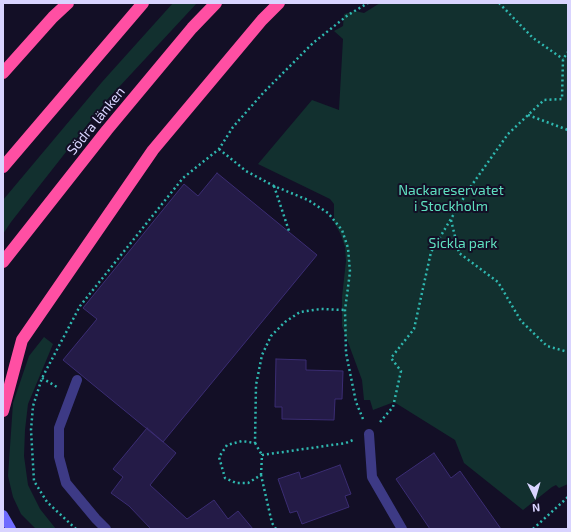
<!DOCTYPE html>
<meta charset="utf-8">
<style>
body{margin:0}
#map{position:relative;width:571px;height:532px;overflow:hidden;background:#130f26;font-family:"Exo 2",sans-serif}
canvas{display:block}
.frame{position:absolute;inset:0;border:4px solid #d9d4ff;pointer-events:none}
.north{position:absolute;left:515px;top:476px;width:40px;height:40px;-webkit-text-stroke:3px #130f26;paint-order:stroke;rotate:175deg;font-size:11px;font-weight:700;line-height:16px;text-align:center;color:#d9d4ff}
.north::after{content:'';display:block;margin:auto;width:14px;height:18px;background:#d9d4ff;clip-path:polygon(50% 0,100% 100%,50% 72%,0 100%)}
</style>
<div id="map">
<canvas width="571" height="532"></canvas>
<div class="frame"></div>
<div class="north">N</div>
</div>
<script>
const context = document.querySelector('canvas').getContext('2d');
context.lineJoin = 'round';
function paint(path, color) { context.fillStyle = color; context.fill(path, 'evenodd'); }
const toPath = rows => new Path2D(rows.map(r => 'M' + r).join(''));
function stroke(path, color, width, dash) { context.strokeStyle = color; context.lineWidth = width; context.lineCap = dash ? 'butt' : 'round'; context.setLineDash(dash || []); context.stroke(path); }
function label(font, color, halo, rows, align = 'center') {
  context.font = font + ' "Exo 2",sans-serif'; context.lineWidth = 4; context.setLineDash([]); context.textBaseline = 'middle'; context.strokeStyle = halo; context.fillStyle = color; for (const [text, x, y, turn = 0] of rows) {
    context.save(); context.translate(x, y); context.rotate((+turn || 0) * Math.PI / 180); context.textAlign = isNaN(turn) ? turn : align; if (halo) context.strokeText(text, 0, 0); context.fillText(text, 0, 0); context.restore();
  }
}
paint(toPath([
 [173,3,197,3,106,101,11,222,3,234,3,200,102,82],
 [380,3,568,3,568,484,559,488,556,485,552,487,523,510,464,463,455,440,394,402,373,410,370,400,364,400,362,380,342,326,342,297,346,261,345,247,341,235,334,222,334,204,330,199,258,164,312,100,339,110,343,39,334,31,343,26,344,14,355,11,364,13],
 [44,337,53,344,28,404,25,430,24,456,28,485,40,509,56,529,36,529,21,514,13,497,8,476,13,403,29,356]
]), '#12302f');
const building = toPath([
 [217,173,317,255,163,442,63,360,97,319,83,308,184,184,198,196,217,173],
 [276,359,306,360,306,370,343,371,342,399,335,399,334,420,282,419,282,407,275,407,276,359],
 [147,428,176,453,150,485,187,519,214,500,228,519,238,511,253,529,151,529,129,506,111,493,123,477,113,469,147,428],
 [434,453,451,478,460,471,501,529,430,529,396,479,434,453],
 [340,465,351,494,345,496,349,507,302,524,297,511,290,513,278,479,299,472,301,479,340,465]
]);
paint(building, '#241b47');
stroke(building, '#3b2d73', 1);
stroke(toPath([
 [499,3,533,38,563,59],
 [528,115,568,130],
 [219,149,246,171,274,186,308,200,328,213,342,230,348,248,350,272,345,310,346,353,356,402,363,419],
 [274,186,289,231],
 [451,220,459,253,498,282,521,321,547,346,568,352],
 [42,378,57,387],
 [380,422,393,407,401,371,391,358,414,329,431,252,469,189,508,134,544,100,562,99,563,59,568,52],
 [255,443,262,455],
 [261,475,262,455,346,443,353,440],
 [76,529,47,502,34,481,31,430,33,406,42,378,80,306,183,178,219,149,233,127,264,92,313,43,348,15,368,3],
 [276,529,272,523,261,475,248,483,236,483,225,478,219,457,227,445,242,441,255,443,256,385,262,355,271,336,285,322,300,312,321,309,345,310],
 [533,529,568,497]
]), '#2fb8b0', 2.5, [2, 3]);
stroke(toPath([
 [77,380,59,428,59,457,66,483,96,519,106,529],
 [369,434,372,477,402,529]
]), '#3d3a85', 10);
stroke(toPath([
 [3,515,11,529]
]), '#6f6bff', 10);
stroke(toPath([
 [3,73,53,17,68,3],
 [3,167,143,3],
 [3,262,107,130,192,28,216,3],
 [3,411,22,340,153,150,262,20,279,3]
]), '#ff4fa3', 12);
label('14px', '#d9d4ff', '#130f26', [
 ["Södra länken",96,121,-51]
]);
label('14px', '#5fe0c0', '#130f26', [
 ["Nackareservatet",451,190],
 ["i Stockholm",451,206],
 ["Sickla park",463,243]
]);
</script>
